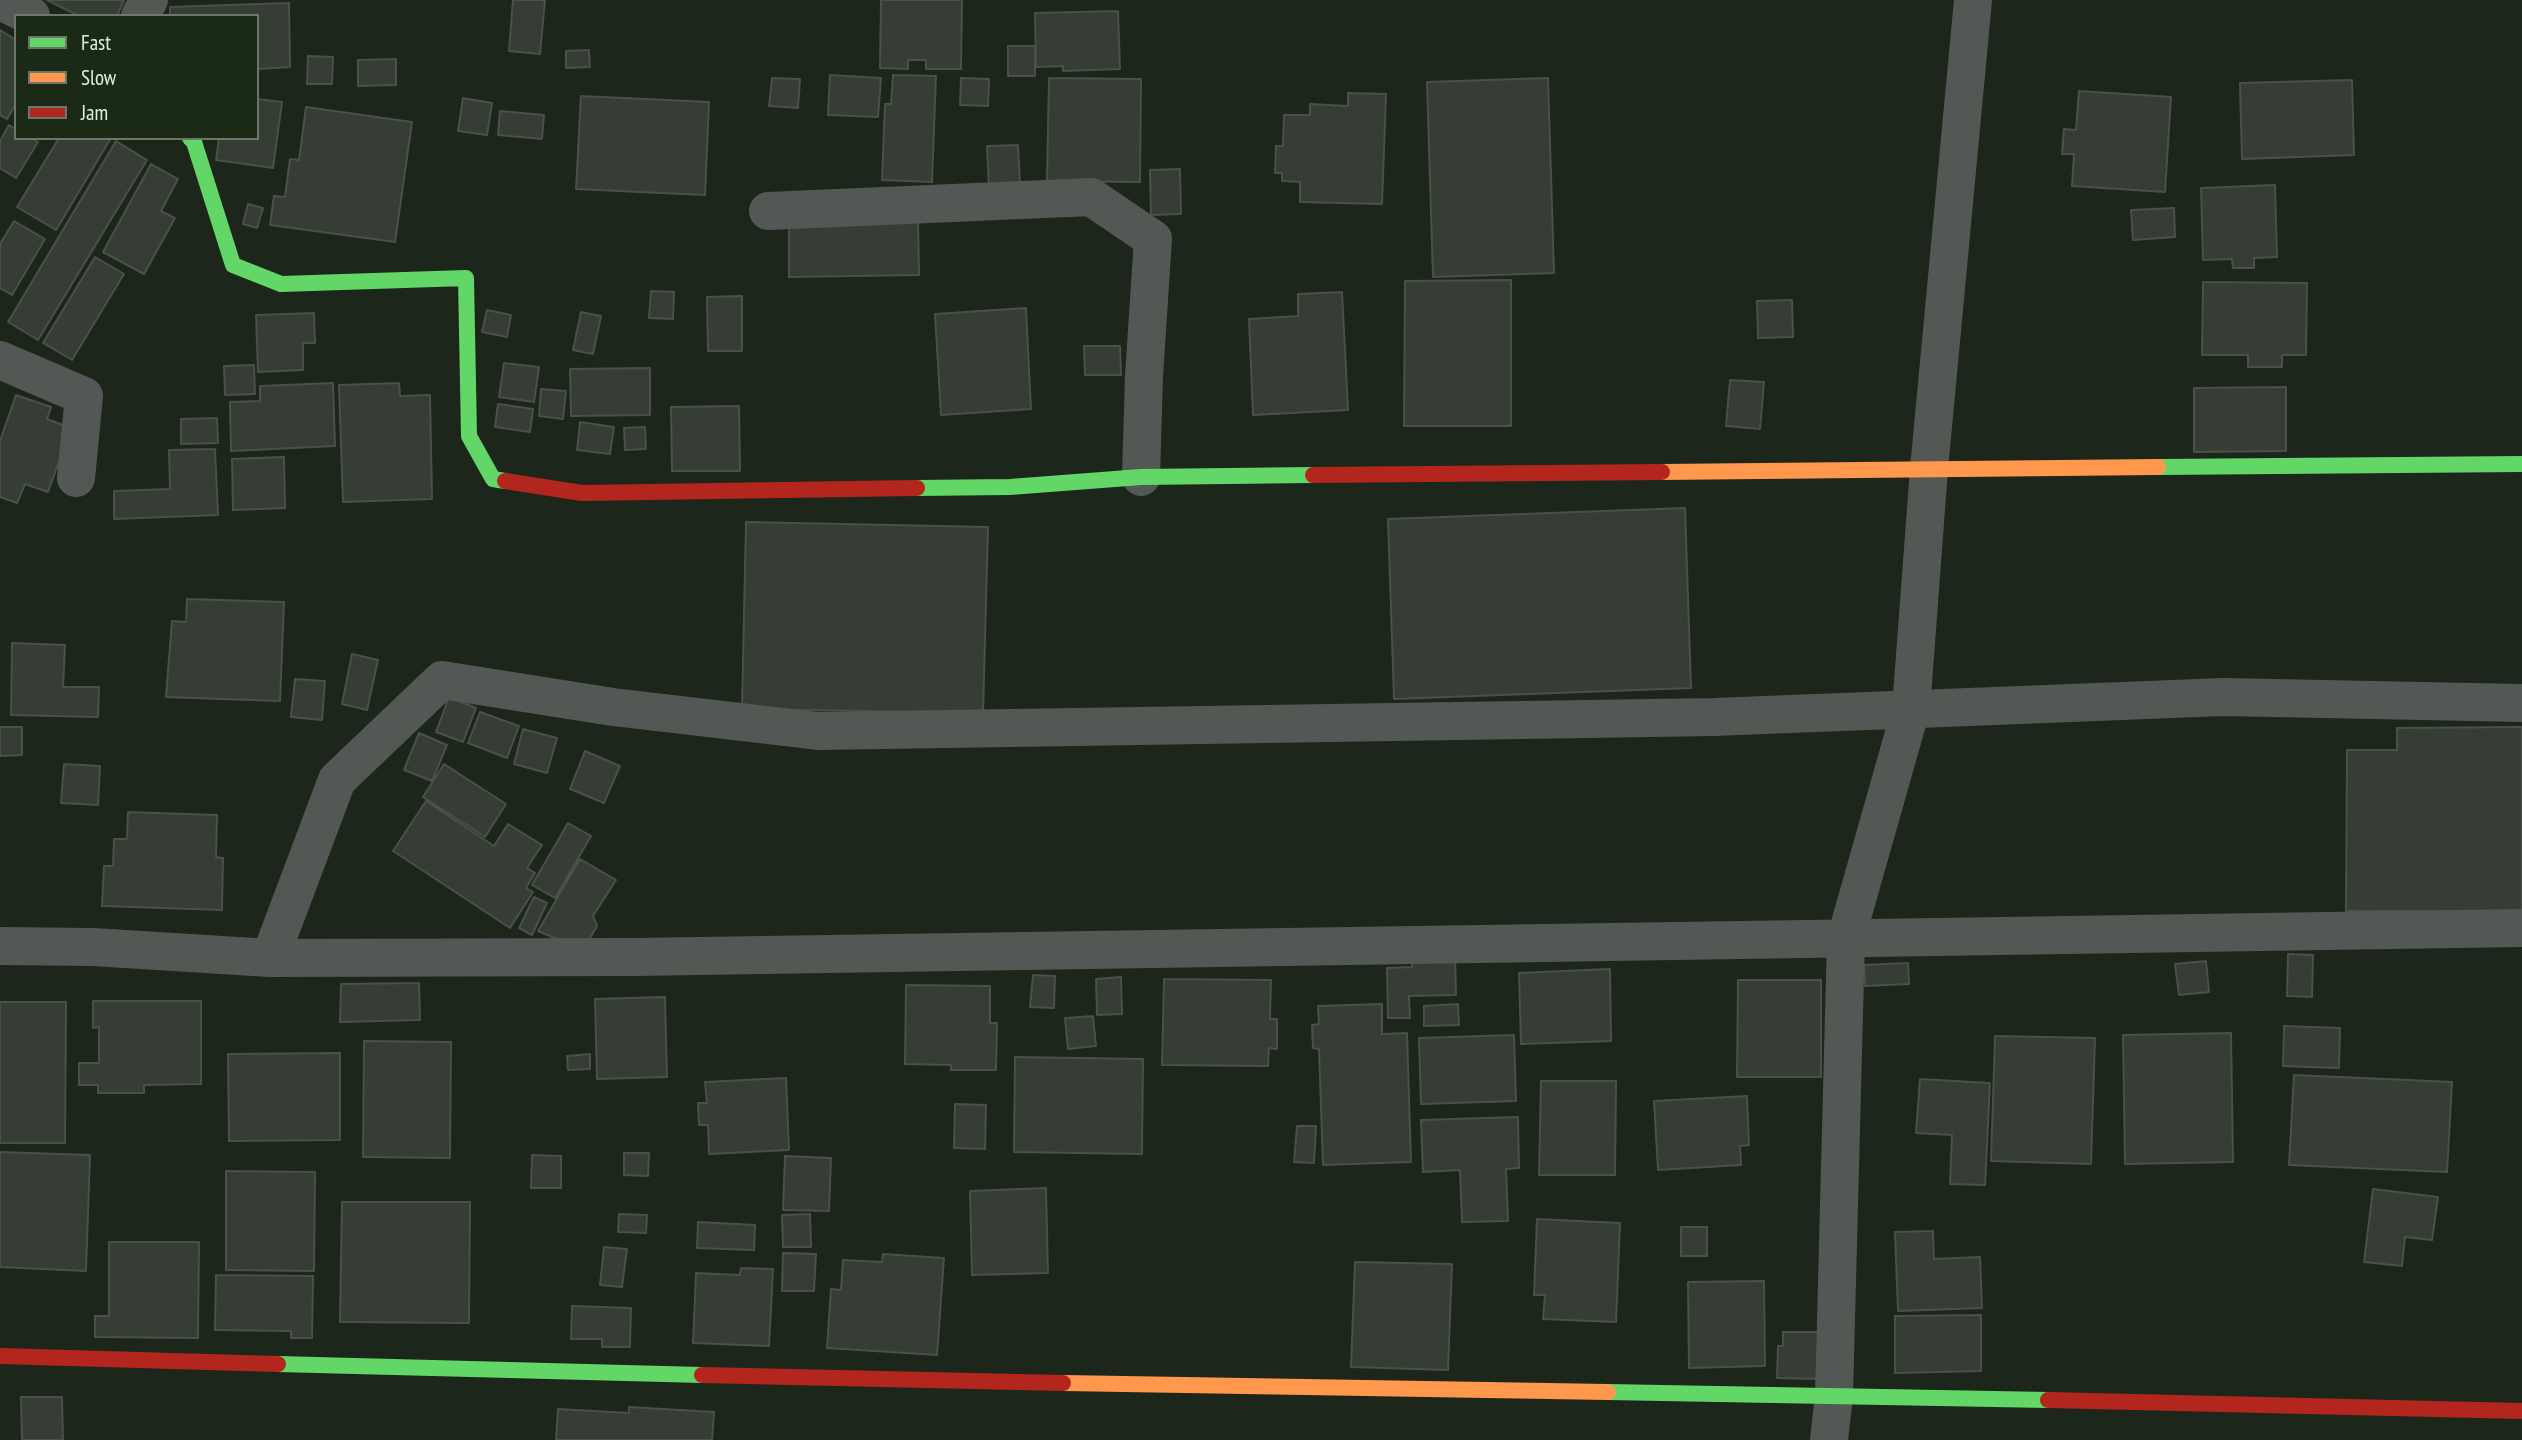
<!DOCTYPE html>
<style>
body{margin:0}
#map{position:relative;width:2522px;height:1440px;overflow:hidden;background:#1d261b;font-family:"PT Sans Narrow",sans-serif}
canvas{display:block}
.legend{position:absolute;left:14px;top:14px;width:245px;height:126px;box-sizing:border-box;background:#1a2a17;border:2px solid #6a7867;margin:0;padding:9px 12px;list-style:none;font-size:21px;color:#e1ece0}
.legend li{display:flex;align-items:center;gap:14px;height:35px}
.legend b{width:35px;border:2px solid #6a7867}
</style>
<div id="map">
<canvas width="2522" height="1440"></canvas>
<ul class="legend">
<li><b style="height:9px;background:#63d668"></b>Fast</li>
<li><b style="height:9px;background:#ff974d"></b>Slow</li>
<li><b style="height:9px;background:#b3261e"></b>Jam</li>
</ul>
</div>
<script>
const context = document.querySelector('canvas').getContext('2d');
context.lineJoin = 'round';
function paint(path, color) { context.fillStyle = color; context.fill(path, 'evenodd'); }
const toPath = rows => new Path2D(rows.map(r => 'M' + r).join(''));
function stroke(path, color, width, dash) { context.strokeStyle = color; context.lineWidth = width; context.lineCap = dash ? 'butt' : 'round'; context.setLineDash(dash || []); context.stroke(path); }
const building = toPath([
 [47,0,124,0,117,16,79,16,47,0],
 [513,0,545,0,540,54,509,51,513,0],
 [881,0,962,0,961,69,926,69,926,60,908,60,908,69,880,68,881,0],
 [289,3,290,67,257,69,257,16,170,16,170,7,289,3],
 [1118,11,1120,69,1063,71,1063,66,1036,67,1035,13,1118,11],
 [0,30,16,40,16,104,7,119,0,115,0,30],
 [1008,46,1035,46,1035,76,1008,76,1008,46],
 [589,50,590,67,566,68,566,51,589,50],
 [308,56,333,57,332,84,307,84,308,56],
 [396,59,396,85,358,86,358,60,396,59],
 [830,75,881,78,878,117,828,115,830,75],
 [893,75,936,76,932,182,882,180,885,104,891,104,893,75],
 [772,78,800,79,798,108,769,106,772,78],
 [961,78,989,79,988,106,960,105,961,78],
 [1049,78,1141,79,1140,182,1047,181,1049,78],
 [1548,78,1554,273,1433,277,1427,82,1548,78],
 [2352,80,2354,155,2242,159,2240,83,2352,80],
 [2079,91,2171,97,2165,192,2072,186,2074,154,2062,154,2064,129,2076,130,2079,91],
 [1348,93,1386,94,1382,204,1300,202,1300,182,1282,181,1282,173,1275,173,1276,146,1283,146,1284,115,1310,115,1310,104,1348,106,1348,93],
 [581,96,709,102,705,195,576,189,581,96],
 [463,98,492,103,487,135,458,131,463,98],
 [257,99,282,102,273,168,216,160,219,138,257,138,257,99],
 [306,107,412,122,395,242,270,225,274,196,285,197,290,159,299,160,306,107],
 [500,111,544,115,542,139,498,135,500,111],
 [9,125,16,129,16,138,31,138,38,142,16,178,0,168,0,141,9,125],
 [59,138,111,138,56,230,17,207,59,138],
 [116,141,147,160,38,340,8,322,116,141],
 [1018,145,1020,186,989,187,987,146,1018,145],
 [151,164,178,179,161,211,175,218,144,274,103,252,151,164],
 [1180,169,1181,214,1151,215,1150,170,1180,169],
 [2275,185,2277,257,2254,258,2254,268,2233,268,2232,259,2203,260,2201,188,2275,185],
 [248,204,263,208,257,228,243,224,248,204],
 [2174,208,2175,237,2133,240,2131,210,2174,208],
 [918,214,919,275,789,277,789,216,918,214],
 [14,221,45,239,12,295,0,288,0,244,14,221],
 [95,257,124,274,72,360,43,343,95,257],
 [1511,280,1511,426,1404,426,1405,281,1511,280],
 [2203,282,2307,283,2306,355,2282,355,2282,367,2248,367,2248,355,2202,355,2203,282],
 [651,291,674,292,673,319,649,318,651,291],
 [1342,292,1348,410,1253,415,1249,319,1298,316,1298,294,1342,292],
 [742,296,742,351,708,351,707,297,742,296],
 [1792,300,1793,337,1758,338,1757,301,1792,300],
 [1026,308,1031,409,941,415,935,314,1026,308],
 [487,310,511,315,507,337,482,332,487,310],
 [581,312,601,316,593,354,573,350,581,312],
 [314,313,315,343,303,343,303,370,258,372,256,315,314,313],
 [1084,346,1120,346,1121,375,1085,375,1084,346],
 [504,363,539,367,534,402,499,397,504,363],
 [254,365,255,394,225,395,224,366,254,365],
 [650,368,650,415,571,416,570,369,650,368],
 [1730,380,1764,382,1760,429,1726,426,1730,380],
 [333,383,335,446,231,451,230,402,260,401,260,386,333,383],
 [399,383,400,396,430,395,432,499,343,502,339,385,399,383],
 [2286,387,2286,451,2194,452,2194,388,2286,387],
 [541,389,566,391,563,419,539,416,541,389],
 [16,395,51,407,47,419,71,428,48,492,25,484,17,503,0,497,0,441,16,395],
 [498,404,533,409,530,432,495,427,498,404],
 [739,406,740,471,672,471,671,407,739,406],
 [217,418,218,443,181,444,181,419,217,418],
 [580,422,614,427,610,454,577,450,580,422],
 [645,427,646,449,625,450,624,428,645,427],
 [215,449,218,515,114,519,114,491,170,489,169,450,215,449],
 [284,457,285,508,233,510,232,459,284,457],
 [1685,508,1691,688,1394,699,1388,519,1685,508],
 [746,522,988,527,983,713,742,709,746,522],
 [187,599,284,602,280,701,166,697,172,621,186,622,187,599],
 [12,643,65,645,63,687,99,687,98,717,11,715,12,643],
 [352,654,378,660,367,710,342,704,352,654],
 [295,679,325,681,322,720,291,717,295,679],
 [449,697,476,708,463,742,436,732,449,697],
 [480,712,519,726,507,758,468,743,480,712],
 [0,727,22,727,22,755,0,756,0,727],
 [2522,727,2522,911,2346,911,2347,750,2397,750,2397,728,2522,727],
 [523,729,557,738,547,773,514,764,523,729],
 [419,733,447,745,432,781,404,770,419,733],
 [585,751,620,766,604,803,570,789,585,751],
 [64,764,100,766,98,805,61,803,64,764],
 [444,764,506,804,485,837,423,797,444,764],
 [426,801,494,846,508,824,542,845,527,868,535,873,526,888,533,892,510,928,393,851,426,801],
 [128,812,217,815,216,857,223,858,222,910,102,906,104,866,113,866,114,839,127,839,128,812],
 [568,823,591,836,555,898,532,885,568,823],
 [580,859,616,880,593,916,597,926,583,950,538,931,580,859],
 [534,897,547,903,532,935,519,928,534,897],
 [2288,954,2313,955,2312,997,2287,996,2288,954],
 [1455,957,1456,995,1409,996,1410,1018,1388,1018,1387,968,1412,967,1412,959,1455,957],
 [2206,961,2209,992,2179,995,2175,964,2206,961],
 [1908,963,1909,984,1865,986,1864,965,1908,963],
 [1610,969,1611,1041,1521,1044,1519,973,1610,969],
 [1033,975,1055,976,1054,1008,1030,1007,1033,975],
 [1121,977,1122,1014,1097,1015,1096,979,1121,977],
 [1164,979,1271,980,1270,1019,1277,1019,1277,1049,1269,1048,1268,1066,1162,1065,1164,979],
 [1738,980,1821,980,1821,1077,1737,1077,1738,980],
 [419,983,420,1020,340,1022,341,984,419,983],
 [906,985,990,986,990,1023,997,1023,996,1070,951,1070,951,1065,905,1064,906,985],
 [665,997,667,1077,597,1079,595,999,665,997],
 [93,1001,201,1001,201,1084,144,1085,144,1093,98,1093,98,1085,79,1085,79,1063,99,1063,99,1027,93,1028,93,1001],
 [0,1002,66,1002,65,1143,0,1143,0,1002],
 [1382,1004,1382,1034,1407,1033,1411,1162,1323,1165,1319,1049,1313,1048,1312,1025,1319,1024,1318,1006,1382,1004],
 [1458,1004,1459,1025,1424,1026,1424,1006,1458,1004],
 [1093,1016,1096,1046,1068,1049,1065,1018,1093,1016],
 [2284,1026,2340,1028,2339,1068,2283,1066,2284,1026],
 [2231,1033,2233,1162,2125,1164,2123,1035,2231,1033],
 [1514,1035,1516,1101,1421,1104,1419,1038,1514,1035],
 [1995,1036,2095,1038,2091,1164,1991,1161,1995,1036],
 [364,1041,451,1042,450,1158,363,1157,364,1041],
 [340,1053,340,1140,229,1141,228,1054,340,1053],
 [590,1054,590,1069,568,1070,567,1056,590,1054],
 [1015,1057,1143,1059,1142,1154,1014,1152,1015,1057],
 [2294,1075,2452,1082,2447,1172,2289,1165,2294,1075],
 [786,1078,789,1150,709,1154,708,1125,699,1125,698,1103,707,1103,705,1082,786,1078],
 [1920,1079,1990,1083,1985,1185,1950,1184,1952,1135,1916,1133,1920,1079],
 [1541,1081,1616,1081,1615,1175,1539,1175,1541,1081],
 [1747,1096,1749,1145,1740,1146,1741,1165,1658,1170,1654,1101,1747,1096],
 [955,1104,986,1105,985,1149,954,1148,955,1104],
 [1518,1117,1519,1168,1506,1169,1508,1221,1462,1222,1460,1170,1423,1172,1421,1120,1518,1117],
 [1297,1126,1316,1126,1314,1163,1294,1162,1297,1126],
 [0,1152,90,1155,86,1271,0,1267,0,1152],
 [624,1153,649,1153,648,1176,624,1175,624,1153],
 [532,1155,561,1156,561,1188,531,1188,532,1155],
 [785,1156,831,1158,829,1211,783,1210,785,1156],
 [226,1171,315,1172,314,1271,226,1270,226,1171],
 [1046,1188,1048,1273,972,1275,970,1191,1046,1188],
 [2373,1189,2438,1197,2432,1240,2405,1237,2402,1266,2364,1262,2373,1189],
 [342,1202,470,1202,469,1323,340,1322,342,1202],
 [619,1214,647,1215,646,1233,618,1232,619,1214],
 [810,1214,811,1247,783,1247,782,1215,810,1214],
 [1537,1219,1620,1223,1616,1322,1543,1319,1545,1295,1534,1295,1537,1219],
 [698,1222,755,1225,754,1250,697,1248,698,1222],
 [1681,1227,1707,1227,1707,1256,1681,1256,1681,1227],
 [1933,1231,1934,1259,1980,1257,1982,1308,1898,1311,1895,1232,1933,1231],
 [109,1242,199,1242,198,1338,95,1337,95,1316,109,1316,109,1242],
 [604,1247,627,1249,622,1287,600,1285,604,1247],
 [783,1253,816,1254,814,1291,782,1291,783,1253],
 [883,1254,944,1258,937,1355,827,1348,831,1289,841,1290,843,1260,882,1262,883,1254],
 [1355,1262,1452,1264,1448,1370,1351,1367,1355,1262],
 [741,1268,773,1269,769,1346,693,1343,696,1273,740,1275,741,1268],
 [216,1275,313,1276,312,1338,291,1338,291,1331,215,1330,216,1275],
 [1764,1281,1765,1366,1689,1368,1688,1282,1764,1281],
 [572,1306,631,1308,630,1347,602,1347,602,1339,571,1339,572,1306],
 [1981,1315,1981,1371,1895,1373,1895,1316,1981,1315],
 [1783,1332,1819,1332,1819,1379,1777,1378,1778,1346,1783,1346,1783,1332],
 [21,1397,62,1397,63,1440,22,1440,21,1397],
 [629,1407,714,1412,712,1440,556,1440,558,1409,629,1413,629,1407]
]);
paint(building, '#353d34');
stroke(building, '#495148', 2);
stroke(toPath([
 [0,1,31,16],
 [140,16,149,0],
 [768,211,1091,197,1153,239,1144,376,1141,477],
 [0,360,84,396,76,478],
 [0,946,93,947,270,958,633,957,2522,928],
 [270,958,337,780,442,680,613,707,818,731,1714,717,2224,697,2522,703],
 [1829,1440,1834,1396,1846,938,1911,709,1929,469,1973,0]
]), '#545854', 38);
stroke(toPath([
 [190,138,194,142,233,265,281,284,466,278,469,436,493,479,505,481],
 [2158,467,2522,464],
 [917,488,1010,487,1141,477,1313,475],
 [278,1364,702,1375],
 [1608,1392,2048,1400]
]), '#63d668', 16);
stroke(toPath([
 [1662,472,2158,467],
 [1063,1383,1608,1392]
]), '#ff974d', 16);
stroke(toPath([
 [1313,475,1662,472],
 [505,481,582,493,917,488],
 [0,1356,278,1364],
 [702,1375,1063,1383],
 [2048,1400,2522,1411]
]), '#b3261e', 16);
</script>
